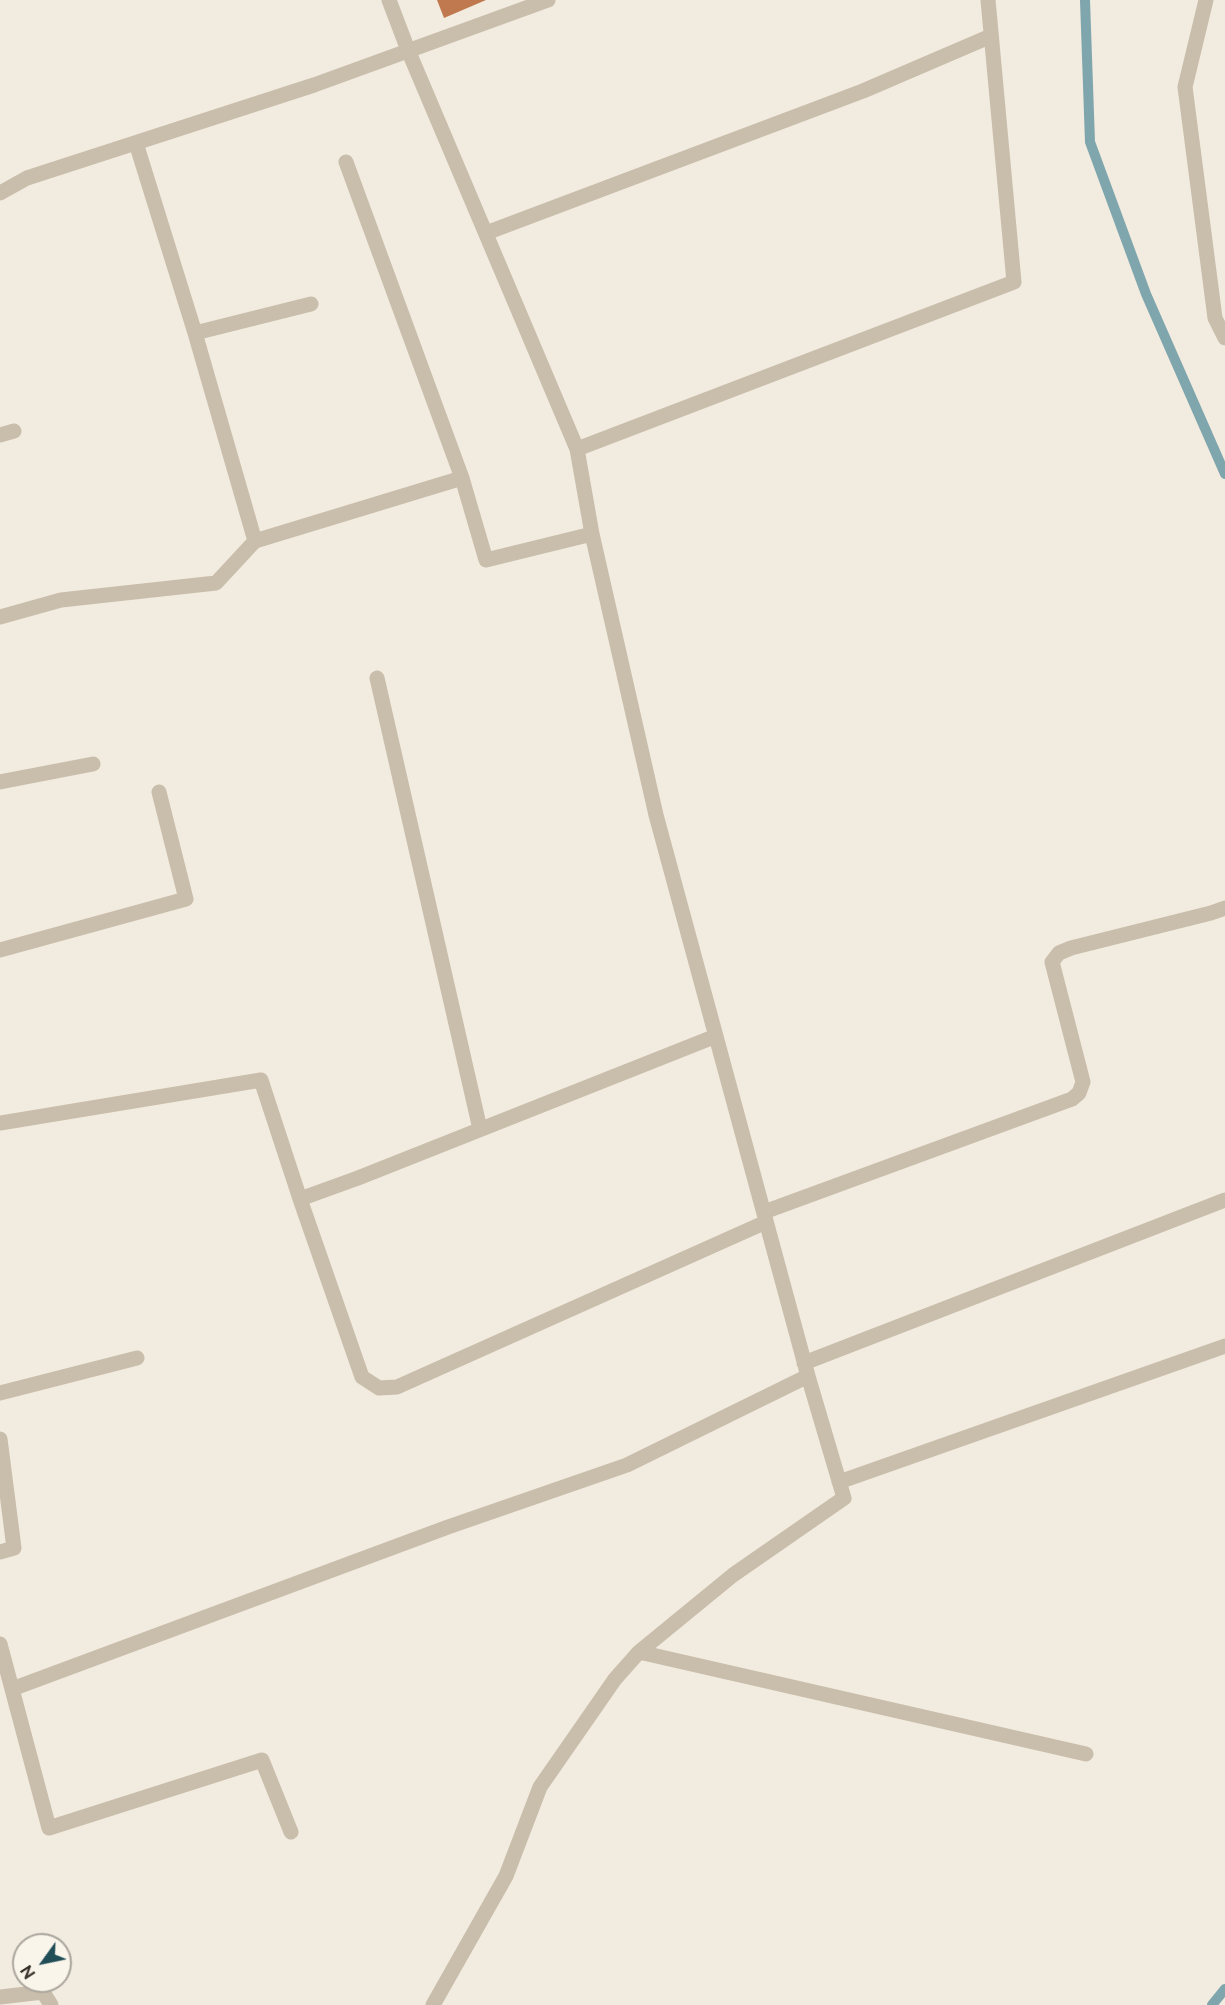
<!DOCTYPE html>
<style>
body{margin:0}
#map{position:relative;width:1225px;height:2005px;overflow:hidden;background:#f2ebdf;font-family:Raleway,sans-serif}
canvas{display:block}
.north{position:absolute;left:12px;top:1933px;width:60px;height:60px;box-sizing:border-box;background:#f9f5eb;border:2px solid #aba69e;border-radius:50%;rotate:237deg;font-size:16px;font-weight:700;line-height:24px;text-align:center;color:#37302a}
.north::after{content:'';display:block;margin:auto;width:21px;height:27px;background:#214d57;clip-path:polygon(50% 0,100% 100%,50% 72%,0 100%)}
</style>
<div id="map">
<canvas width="1225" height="2005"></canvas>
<div class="north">N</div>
</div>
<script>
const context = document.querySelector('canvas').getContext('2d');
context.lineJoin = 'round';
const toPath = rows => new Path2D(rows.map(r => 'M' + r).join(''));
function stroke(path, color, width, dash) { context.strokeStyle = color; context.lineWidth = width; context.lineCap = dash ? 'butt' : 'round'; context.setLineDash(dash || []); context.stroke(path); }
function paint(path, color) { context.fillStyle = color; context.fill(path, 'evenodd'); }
stroke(toPath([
 [1085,0,1090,142,1146,294,1225,474],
 [1212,2005,1225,1989]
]), '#7fa5ad', 10);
paint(toPath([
 [437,0,486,0,444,18]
]), '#c0794f');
stroke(toPath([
 [389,0,408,50,577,449,592,534,656,815,808,1376,844,1498,733,1575,639,1652,615,1679,540,1787,506,1876,433,2005],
 [1206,0,1185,87,1215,318,1225,338],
 [136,143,195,333,255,541,462,478,486,560,592,534],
 [346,162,462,478],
 [0,193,27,178,314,85,548,0],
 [486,233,863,91,991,36],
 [195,333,311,304],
 [0,435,14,431],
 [577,449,1014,282,988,0],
 [0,617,61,600,216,583,255,541],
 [377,678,480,1129],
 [0,782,93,764],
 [0,950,186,899,159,792],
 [0,1123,261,1080,300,1199,358,1178,716,1036],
 [300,1199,362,1377,379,1388,397,1387,766,1222],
 [764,1212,1072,1099,1079,1093,1083,1082,1052,962,1059,953,1071,948,1211,913,1225,908],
 [804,1363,1225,1200],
 [0,1393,137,1358],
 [0,1439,14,1548,0,1552],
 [839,1482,1225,1346],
 [0,1644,49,1828,262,1760,291,1832],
 [639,1652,1086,1754],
 [12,1689,448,1527,627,1465,808,1376],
 [0,1997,43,1992,51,2005]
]), '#c9bdab', 15);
</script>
